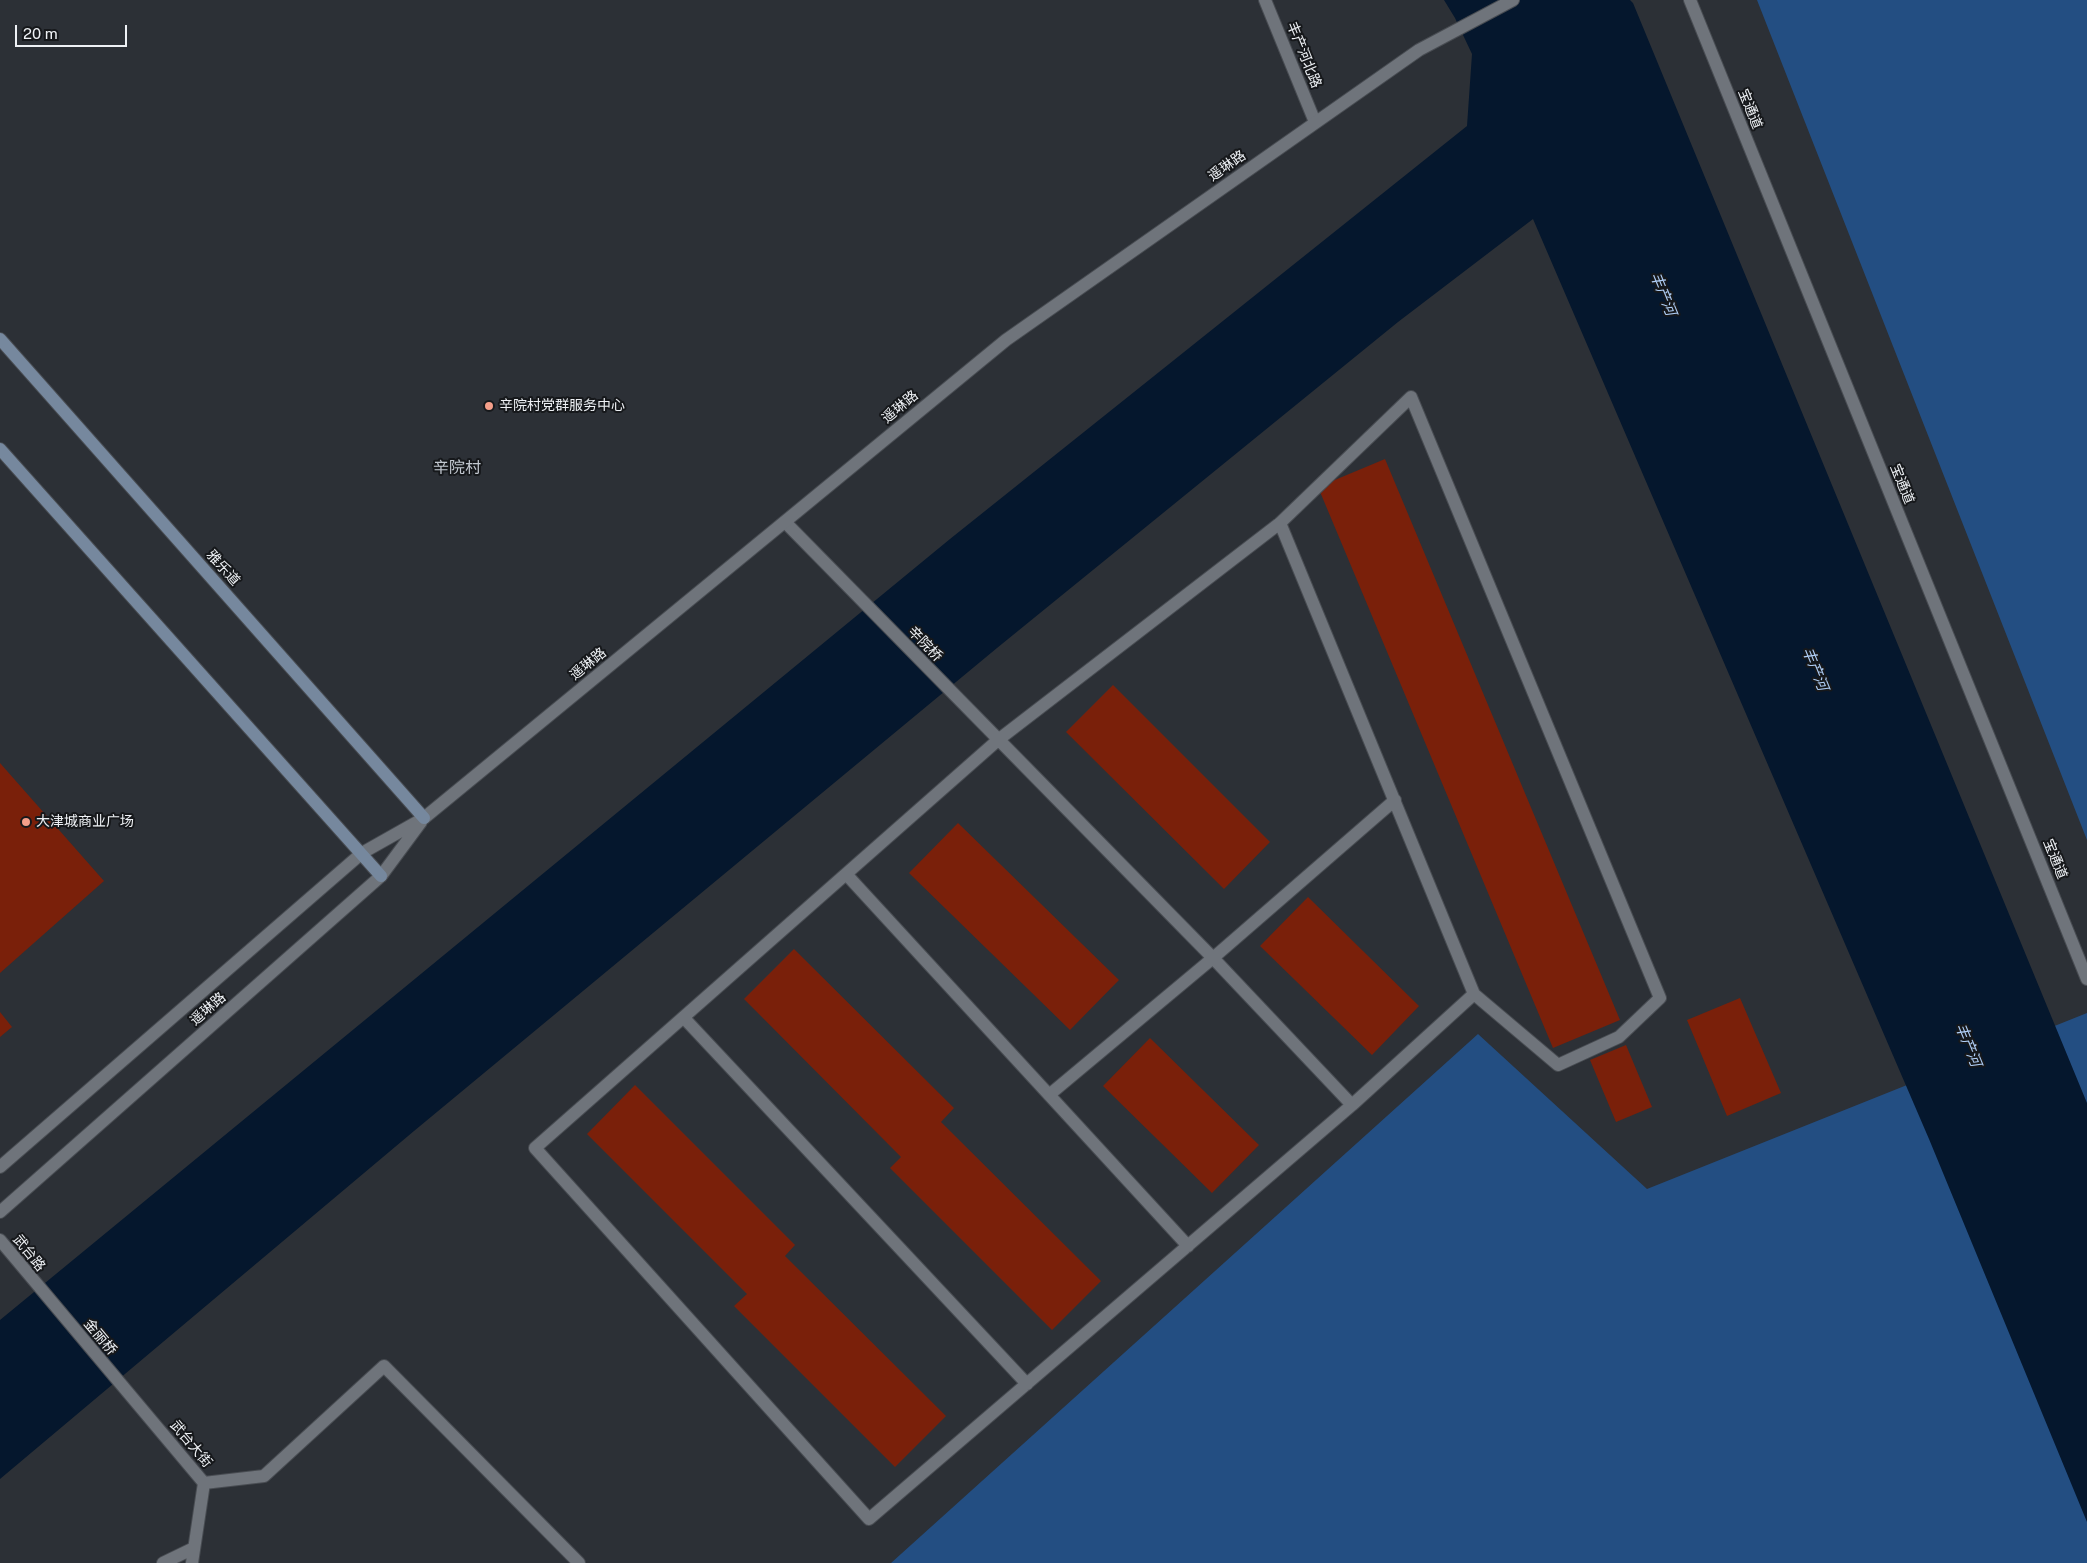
<!DOCTYPE html>
<meta charset="utf-8">
<style>
body{margin:0}
#map{position:relative;width:2087px;height:1563px;overflow:hidden;background:#2c3036;font-family:"Public Sans",sans-serif}
canvas{display:block}
.scale{position:absolute;left:15px;top:25px;width:112px;height:22px;box-sizing:border-box;border:2px solid #eef1f5;border-top:0;padding-left:6px;font-size:15px;line-height:18px;white-space:nowrap;color:#eef1f5;-webkit-text-stroke:4px #16181b;paint-order:stroke}
</style>
<div id="map">
<canvas width="2087" height="1563"></canvas>
<div class="scale">20 m</div>
</div>
<script>
const context = document.querySelector('canvas').getContext('2d');
context.lineJoin = 'round';
function paint(path, color) { context.fillStyle = color; context.fill(path, 'evenodd'); }
const toPath = rows => new Path2D(rows.map(r => 'M' + r).join(''));
function stroke(path, color, width, dash) { context.strokeStyle = color; context.lineWidth = width; context.lineCap = dash ? 'butt' : 'round'; context.setLineDash(dash || []); context.stroke(path); }
function label(font, color, halo, rows, align = 'center') {
  context.font = font + ' "Public Sans","Noto Sans SC",sans-serif'; context.lineWidth = 4; context.setLineDash([]); context.textBaseline = 'middle'; context.strokeStyle = halo; context.fillStyle = color; for (const [text, x, y, turn = 0] of rows) {
    context.save(); context.translate(x, y); context.rotate((+turn || 0) * Math.PI / 180); context.textAlign = isNaN(turn) ? turn : align; if (halo) context.strokeText(text, 0, 0); context.fillText(text, 0, 0); context.restore();
  }
}
paint(toPath([
 [1757,0,2087,0,2087,840],
 [2087,1013,2087,1563,891,1563,1478,1034,1647,1189]
]), '#234e82');
paint(toPath([
 [1444,0,1630,0,1633,3,2087,1103,2087,1522,1929,1139,1533,219,1398,322,997,648,414,1131,0,1479,0,1320,950,539,1467,126,1472,54,1455,18]
]), '#05172d');
paint(toPath([
 [1385,459,1620,1020,1553,1048,1318,487],
 [1113,685,1270,842,1224,889,1066,732],
 [0,763,104,881,0,973],
 [958,823,1119,980,1070,1030,909,873],
 [1308,897,1419,1006,1372,1055,1260,946],
 [794,949,954,1108,941,1122,1101,1281,1052,1330,890,1168,901,1157,744,999],
 [1740,998,1781,1093,1727,1116,1687,1020],
 [0,1012,12,1027,0,1037],
 [1150,1038,1259,1145,1212,1193,1103,1086],
 [1626,1045,1652,1107,1616,1122,1590,1060],
 [635,1085,795,1245,785,1256,946,1416,895,1467,734,1306,747,1294,587,1134]
]), '#7a200a');
const minor = toPath([
 [1265,0,1315,122],
 [785,522,1213,958,1352,1105],
 [1280,523,1474,994,1352,1105,869,1519,535,1148,998,740,1280,523,1411,397,1660,998,1619,1037,1558,1065,1474,994],
 [846,874,1188,1246],
 [684,1018,1027,1384],
 [1049,1095,1213,958,1395,800],
 [0,1240,204,1483,192,1563],
 [204,1483,264,1476,384,1366,579,1563],
 [163,1563,194,1548]
]);
const tertiary = toPath([
 [1690,0,2087,979],
 [0,1167,362,853,424,818,1006,340,1419,50,1513,0],
 [0,1212,381,876,421,822]
]);
const secondary = toPath([
 [0,339,424,818],
 [0,449,381,876]
]);
stroke(minor, '#484c52', 14);
stroke(tertiary, '#484c52', 14);
stroke(secondary, '#484c52', 14);
stroke(minor, '#6f747b', 12);
stroke(tertiary, '#6f747b', 12);
stroke(secondary, '#76889e', 12);
for (const [x, y, r, color] of [
 [489,406,5,"#f49e89"],
 [26,822,5,"#f49e89"]
]) { const dot = new Path2D(); dot.arc(x, y, r, 0, 2 * Math.PI); context.fillStyle = color; context.fill(dot); stroke(dot, '#16181b', 2); }
label('14px', '#eef1f5', '#16181b', [
 ["丰产河北路",1304,55,68],
 ["宝通道",1750,109,68],
 ["遥琳路",1227,166,-35],
 ["遥琳路",900,407,-40],
 ["宝通道",1902,484,68],
 ["雅乐道",223,568,48],
 ["辛院桥",925,644,46],
 ["遥琳路",588,664,-39],
 ["宝通道",2055,859,68],
 ["遥琳路",208,1009,-41],
 ["武台路",29,1253,51],
 ["金丽桥",100,1337,50],
 ["武台大街",191,1444,50]
]);
label('14px', '#eef1f5', '#16181b', [
 ["辛院村党群服务中心",499,406],
 ["大津城商业广场",36,822]
], 'left');
label('italic 15px', '#aeccf3', '#16181b', [
 ["丰产河",1663,294,68],
 ["丰产河",1815,669,68],
 ["丰产河",1968,1045,68]
]);
label('16px', '#c1c7cf', '#16181b', [
 ["辛院村",457,468]
]);
</script>
